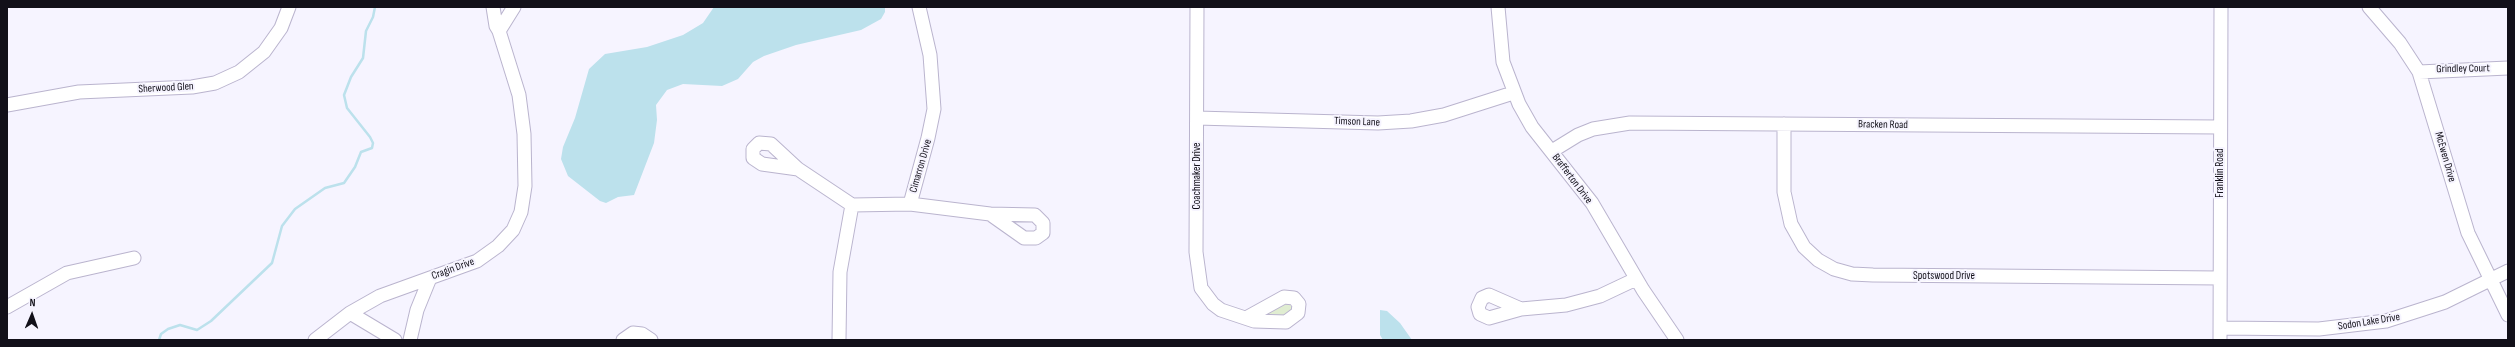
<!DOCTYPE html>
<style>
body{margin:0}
#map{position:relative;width:2515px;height:347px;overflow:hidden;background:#f6f4ff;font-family:"Sofia Sans Condensed",sans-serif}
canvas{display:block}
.frame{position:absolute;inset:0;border:8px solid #121019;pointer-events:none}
.north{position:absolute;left:12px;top:295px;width:40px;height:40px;-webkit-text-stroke:3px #f6f4ff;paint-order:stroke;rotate:2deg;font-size:11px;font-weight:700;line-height:16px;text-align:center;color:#121019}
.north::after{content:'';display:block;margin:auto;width:14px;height:18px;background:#121019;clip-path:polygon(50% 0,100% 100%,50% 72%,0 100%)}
</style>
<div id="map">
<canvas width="2515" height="347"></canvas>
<div class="frame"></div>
<div class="north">N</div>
</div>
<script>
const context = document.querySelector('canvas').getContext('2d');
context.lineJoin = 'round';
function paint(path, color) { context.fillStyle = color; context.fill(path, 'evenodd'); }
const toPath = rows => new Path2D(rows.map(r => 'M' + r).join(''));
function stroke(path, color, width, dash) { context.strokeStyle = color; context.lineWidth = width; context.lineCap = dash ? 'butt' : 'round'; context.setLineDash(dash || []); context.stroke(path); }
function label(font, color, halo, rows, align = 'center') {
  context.font = font + ' "Sofia Sans Condensed",sans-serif'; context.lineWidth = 4; context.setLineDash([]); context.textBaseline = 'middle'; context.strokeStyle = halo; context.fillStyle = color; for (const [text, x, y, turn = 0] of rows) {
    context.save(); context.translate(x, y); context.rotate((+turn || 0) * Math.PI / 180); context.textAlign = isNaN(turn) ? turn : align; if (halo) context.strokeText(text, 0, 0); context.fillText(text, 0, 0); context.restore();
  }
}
paint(toPath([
 [1290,303,1293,311,1277,319,1262,314,1277,304]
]), '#e0edd1');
paint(toPath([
 [714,7,885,7,885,12,881,19,861,30,796,45,764,56,753,62,738,79,722,86,683,84,667,90,656,105,657,120,654,143,634,195,618,197,606,203,600,201,568,176,561,159,563,147,575,118,589,69,605,54,647,47,683,35,703,23],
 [1380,310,1387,311,1400,323,1412,340,1383,340,1380,335]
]), '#bce1ec');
stroke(toPath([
 [159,340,161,334,168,329,180,325,197,330,211,321,272,263,282,226,295,209,325,188,344,183,355,167,361,152,372,148,373,143,370,137,347,108,344,95,351,77,363,58,366,31,373,17,375,7]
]), '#bce1ec', 2.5);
const minor = toPath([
 [1197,7,1196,252,1201,288,1213,304,1221,310,1254,321,1286,322,1298,313,1299,304,1294,298,1284,297,1246,318],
 [1498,7,1503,62,1519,104,1532,127,1592,203,1643,290,1677,340],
 [2369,7,2400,43,2419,72,2468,233,2508,315],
 [499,31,514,7],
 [2419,72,2508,68],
 [7,105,79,92,192,87,215,83,239,72,264,52,281,28,289,7],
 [1197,118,1378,123,1411,121,1444,115,1513,93],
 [1784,124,1784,192,1791,224,1804,247,1818,260,1834,269,1852,274,1873,275,2220,278],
 [1552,151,1578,135,1593,129,1630,123,2220,127],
 [798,169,762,164,753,158,753,149,759,143,771,144,798,169,852,205],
 [910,204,928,138,934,109,930,55,919,7],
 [852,205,910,204,990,214,1024,238,1036,238,1043,233,1043,223,1035,215,990,214],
 [7,307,67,273,134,258],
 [1521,309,1489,318,1480,314,1478,307,1482,298,1489,295,1521,309,1566,305,1600,296,1636,279],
 [350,313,395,340],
 [2220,328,2319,329,2386,321,2445,302,2508,271],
 [315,340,350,313,380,296,477,261,498,246,513,230,521,212,525,186,524,134,519,95,499,31,496,26,493,7],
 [410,340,417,310,430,278],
 [623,340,633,333,642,334,651,340],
 [839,340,840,272,852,205],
 [2220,340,2221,7]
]);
stroke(minor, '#bab4ce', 15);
stroke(minor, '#fff', 13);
label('11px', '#121019', '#f6f4ff', [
 ["Grindley Court",2463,69,-1],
 ["Sherwood Glen",166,88,-3],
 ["Timson Lane",1357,122,2],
 ["Bracken Road",1883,125,1],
 ["McEwen Drive",2445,157,74],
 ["Cimarron Drive",921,166,-74],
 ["Franklin Road",2220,173,-90],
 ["Coachmaker Drive",1197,176,-90],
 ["Brafferton Drive",1572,179,53],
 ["Cragin Drive",453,269,-20],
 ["Spotswood Drive",1944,276],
 ["Sodon Lake Drive",2369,322,-9]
]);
</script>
